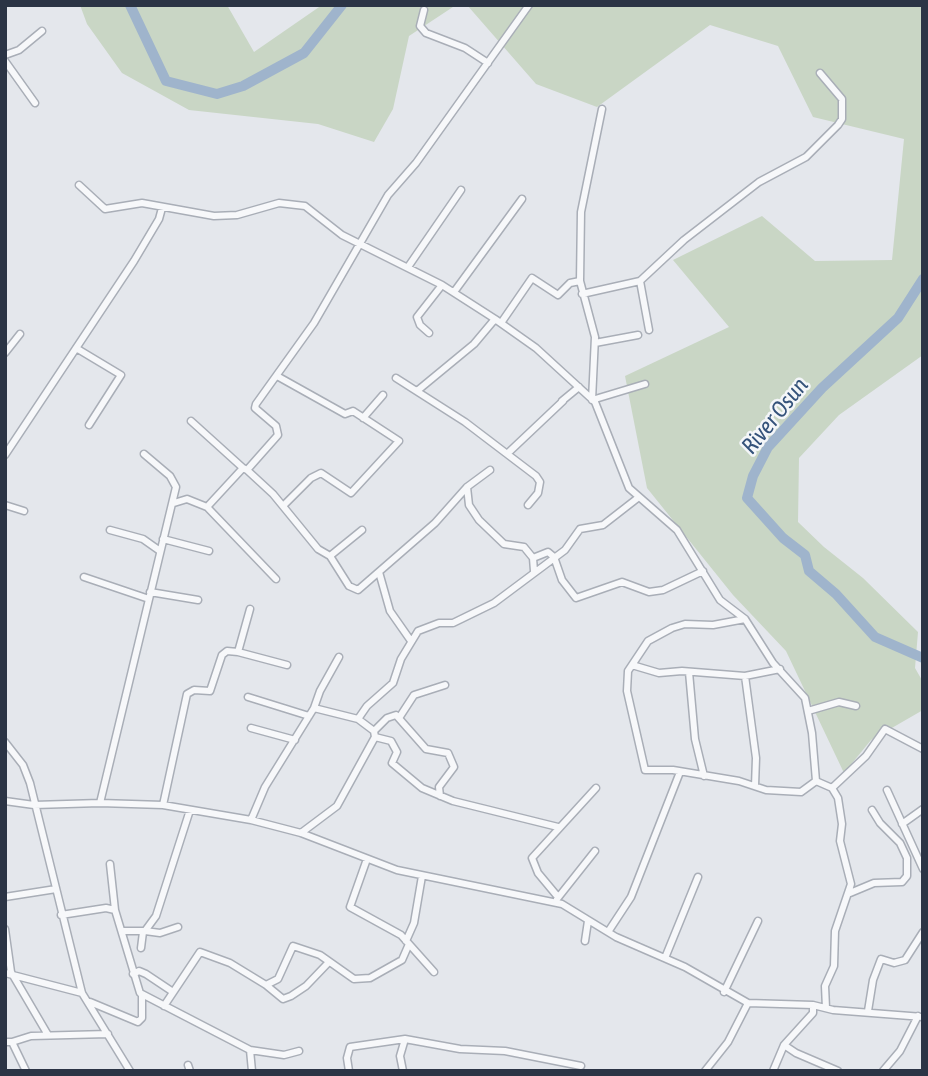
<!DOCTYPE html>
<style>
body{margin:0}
#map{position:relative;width:928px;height:1076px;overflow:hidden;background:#e4e7ec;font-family:"Asap Condensed",sans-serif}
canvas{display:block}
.frame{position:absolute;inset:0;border:7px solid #2b3445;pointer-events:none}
</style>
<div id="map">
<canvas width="928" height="1076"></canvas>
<div class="frame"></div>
</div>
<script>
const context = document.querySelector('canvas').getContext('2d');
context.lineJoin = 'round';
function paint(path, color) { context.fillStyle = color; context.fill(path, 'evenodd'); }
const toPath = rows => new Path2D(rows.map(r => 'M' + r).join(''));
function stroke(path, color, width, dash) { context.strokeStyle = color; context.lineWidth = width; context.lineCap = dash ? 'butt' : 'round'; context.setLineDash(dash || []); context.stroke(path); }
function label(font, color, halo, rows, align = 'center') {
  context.font = font + ' "Asap Condensed",sans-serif'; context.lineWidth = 5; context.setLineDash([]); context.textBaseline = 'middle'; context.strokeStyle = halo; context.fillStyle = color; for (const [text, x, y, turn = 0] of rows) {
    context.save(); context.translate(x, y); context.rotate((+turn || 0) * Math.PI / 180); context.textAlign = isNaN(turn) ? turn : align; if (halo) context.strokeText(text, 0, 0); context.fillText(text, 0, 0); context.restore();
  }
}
paint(toPath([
 [80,5,227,5,254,52,322,5,456,5,409,36,393,109,374,142,318,124,189,110,122,73,87,24],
 [467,5,923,5,923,355,839,415,799,458,798,522,824,547,863,578,918,632,915,668,923,682,923,710,871,740,844,773,786,651,733,595,647,488,625,376,729,327,673,260,762,216,815,261,892,260,904,139,813,117,778,46,710,25,597,107,536,84]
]), '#c9d6c5');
stroke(toPath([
 [130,5,166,81,217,94,243,86,304,53,342,5],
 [923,279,898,318,822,388,768,447,753,476,747,498,783,538,805,555,809,571,836,594,875,637,923,658]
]), '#9fb4cc', 10);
const minor = toPath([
 [424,10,420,26,426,33,465,48,488,63],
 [5,55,19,50,42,31],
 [5,61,35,103],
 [79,185,105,209,142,203,214,216,237,215,279,203,305,206,342,235,442,285,495,319,536,348,595,402,629,488,677,530,720,600,745,619,773,663,805,698,812,733,816,781,832,788,838,798,842,824,840,841,851,884,835,931,834,966,825,986,826,1008],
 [408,267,461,190],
 [640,281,684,240,759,182,806,157,838,125,842,119,842,99,820,73],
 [454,292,522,199],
 [582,294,640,281,649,330],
 [501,323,532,278,558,295,570,283,580,281],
 [429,333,420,325,417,317,442,285],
 [595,343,638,335],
 [76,348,121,375,89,425],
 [5,353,20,334],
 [277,376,345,414,353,411,399,441,351,493,321,473,311,478,283,506],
 [396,378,465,422,536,476,540,482,538,493,528,505],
 [417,391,474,344,495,319],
 [592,400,595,337,580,281,581,212,602,109],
 [592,400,645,384],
 [562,401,579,387],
 [363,418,383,395],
 [191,421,243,468],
 [508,453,563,401],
 [5,455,134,261,159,219,162,208],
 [247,470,273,494,318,549,330,556,362,530],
 [467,487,469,505,479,520,504,544,524,547,533,558,534,571],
 [174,503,187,499,207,507,276,579],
 [5,505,24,511],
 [207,507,243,468,247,470,278,435,276,426,255,408,256,404,314,323,388,195,416,163,529,5],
 [110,530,143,539,160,551],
 [163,539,209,551],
 [330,556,349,586,358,590,435,523,467,487,490,470],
 [533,558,548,552,554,557,562,580,576,598,622,582,649,592,663,590,703,571],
 [379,572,390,611,411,641],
 [84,577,149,599],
 [150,592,198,600],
 [238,652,287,665],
 [632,665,648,641,672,628,685,624,713,625,745,619],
 [780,669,745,676,682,671,659,673,632,665,628,671,627,691,645,770,673,770,739,781,766,790,801,792,816,781],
 [689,672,695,739,704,776],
 [745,676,756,758,755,786],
 [248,697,309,716],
 [314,708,358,719],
 [808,711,839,702,856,706],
 [399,718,414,695,445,685],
 [251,728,295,740],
 [374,731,387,718,396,715,426,749,448,753,454,767,439,787,440,796],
 [5,742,23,765,30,783,82,993,130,1071],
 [832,788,866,756,885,729,923,749],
 [887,790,923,869],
 [5,801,34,805,100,803,163,805,251,820,301,833,397,870,562,904,616,937,685,967,748,1003,813,1005,833,1010,923,1017],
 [100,803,176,487,170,476,144,454],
 [163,805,187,694,194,690,210,691,222,655,227,651,238,652,250,609],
 [251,820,265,787,314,708,320,691,339,657],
 [902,824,923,809],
 [558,827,453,801,422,788,392,763,397,752,391,741,375,737,374,731,358,719,367,706,393,683,401,659,418,631,439,623,453,623,494,603,565,550,580,529,603,525,639,497],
 [301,833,337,806,375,737],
 [367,859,350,907,401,935,434,972],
 [110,864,115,910],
 [850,893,874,883,902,882,907,876,907,858,900,843,880,823,872,810],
 [5,897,56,889],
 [558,897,538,873,532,858,596,788],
 [557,899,595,851],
 [61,915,106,908,115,910,140,993,250,1050,252,1071],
 [5,929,11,972,48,1035],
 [123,931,145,931,156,916,190,810],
 [145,931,160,933,178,927],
 [608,932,631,897,680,772],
 [406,941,414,923,422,876],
 [585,941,588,921],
 [141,948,143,932],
 [665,958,698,877],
 [5,973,82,993],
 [133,974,139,971,146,974,173,992],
 [266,985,283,999,291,996,306,986,329,962],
 [724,992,758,921],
 [90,1002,138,1022,142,1018,142,994],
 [164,1006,200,952,230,963,266,985,278,979,293,946,320,955,354,979,370,978,402,960,409,944],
 [868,1011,873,980,881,959,894,963,905,960,923,932],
 [5,1042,12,1042,26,1071],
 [12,1042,31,1036,108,1034],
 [784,1045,796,1053,838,1071],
 [250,1050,284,1055,299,1051],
 [188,1065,190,1071],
 [349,1071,347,1058,350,1047,405,1039],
 [403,1071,400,1056,405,1039,460,1049,505,1051,581,1066],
 [705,1071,728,1042,748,1003],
 [773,1071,784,1045,813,1013,813,1005],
 [883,1071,900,1051,918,1016]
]);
stroke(minor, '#a9aeb7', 9);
stroke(minor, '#f7f8fa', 6);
label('italic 23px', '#34527a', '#f4f6f9', [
 ["River Osun",775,416,-51]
]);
</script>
